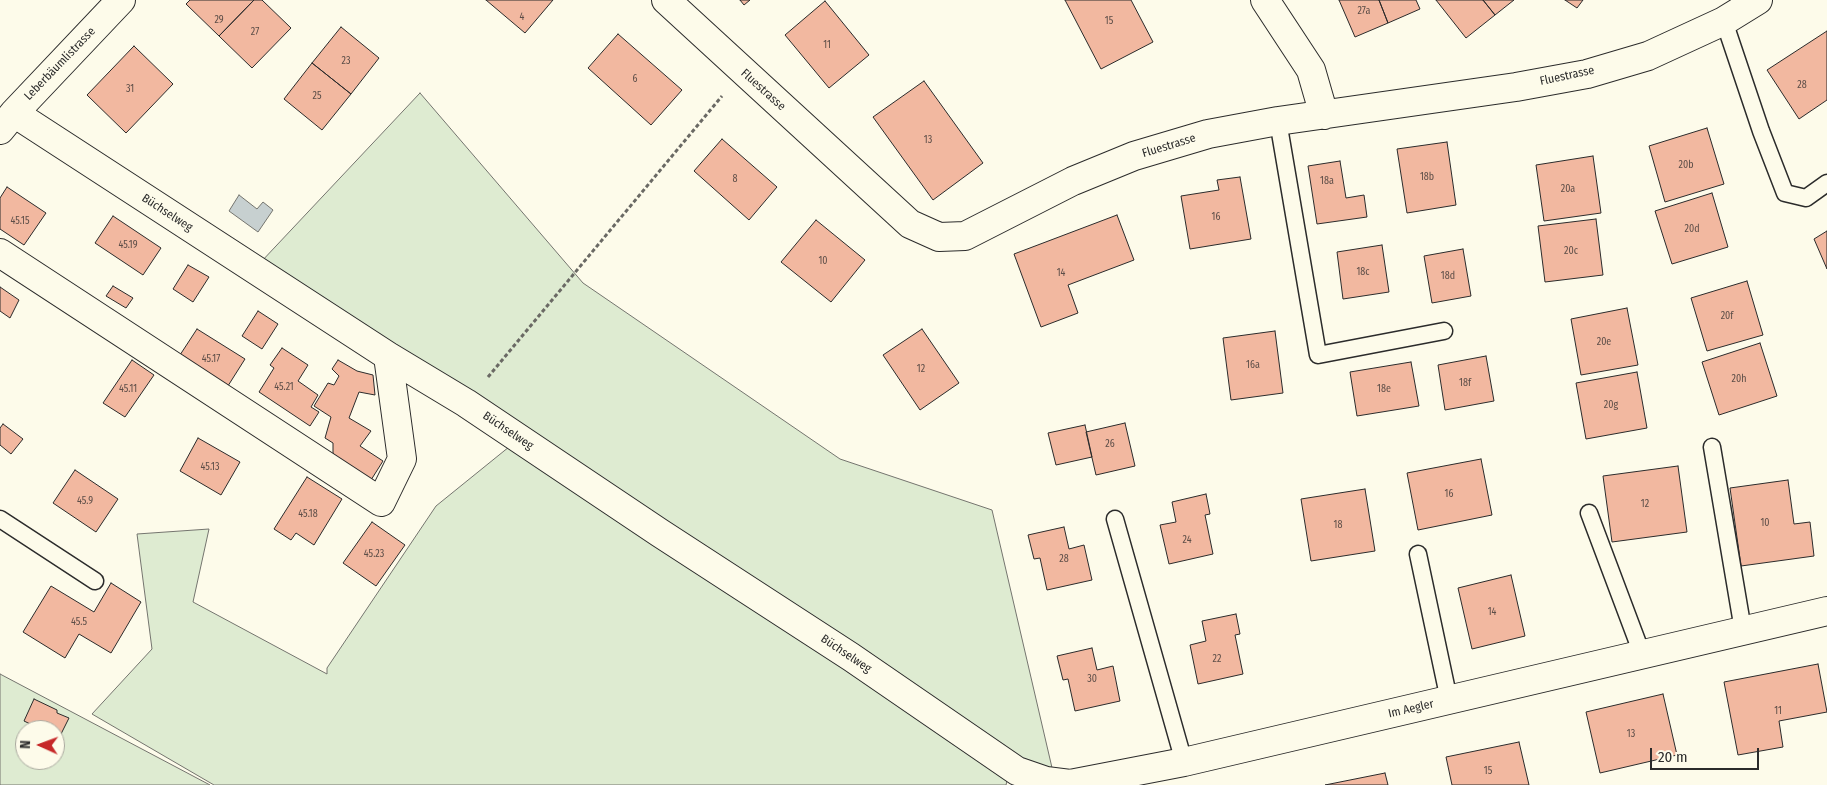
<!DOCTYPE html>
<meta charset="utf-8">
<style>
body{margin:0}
#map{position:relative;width:1827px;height:785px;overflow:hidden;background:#fdfbea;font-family:"Fira Sans Condensed",sans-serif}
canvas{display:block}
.north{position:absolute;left:15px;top:720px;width:50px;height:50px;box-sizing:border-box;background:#fdfbea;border:1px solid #a9a89e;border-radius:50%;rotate:272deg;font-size:14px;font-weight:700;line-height:20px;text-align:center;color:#2b2b2b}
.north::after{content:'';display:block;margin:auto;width:18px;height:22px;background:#c62828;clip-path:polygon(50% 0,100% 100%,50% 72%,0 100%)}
.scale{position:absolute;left:1650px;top:748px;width:109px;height:22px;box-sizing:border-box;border:2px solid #2b2b2b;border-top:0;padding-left:6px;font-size:15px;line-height:18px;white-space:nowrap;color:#2b2b2b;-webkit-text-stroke:4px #fdfbea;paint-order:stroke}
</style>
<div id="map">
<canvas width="1827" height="785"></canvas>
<div class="north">N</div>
<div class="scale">20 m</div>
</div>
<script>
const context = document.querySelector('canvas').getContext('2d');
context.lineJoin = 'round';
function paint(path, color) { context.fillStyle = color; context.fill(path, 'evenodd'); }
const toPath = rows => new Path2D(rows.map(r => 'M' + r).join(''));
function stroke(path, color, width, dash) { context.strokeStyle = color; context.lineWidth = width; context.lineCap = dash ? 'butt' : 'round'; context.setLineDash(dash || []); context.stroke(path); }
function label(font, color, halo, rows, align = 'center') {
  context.font = font + ' "Fira Sans Condensed",sans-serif'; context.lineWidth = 4; context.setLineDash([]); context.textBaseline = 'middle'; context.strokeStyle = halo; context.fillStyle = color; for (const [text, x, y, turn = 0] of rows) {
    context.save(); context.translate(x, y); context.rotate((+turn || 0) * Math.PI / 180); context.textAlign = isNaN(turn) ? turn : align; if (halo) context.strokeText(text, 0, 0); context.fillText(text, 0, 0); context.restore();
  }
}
const green = toPath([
 [420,93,583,283,840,459,992,510,1053,772,1007,781,1006,785,214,785,92,714,152,649,137,534,209,529,193,602,327,674,327,668,436,506,525,434,260,263,420,93],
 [0,674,210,785,0,785,0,674],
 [25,730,55,730,55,760,25,760,25,730]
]);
paint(green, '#deebd1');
stroke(green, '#74746e', 1);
const water = toPath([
 [239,195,257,209,263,202,273,210,258,232,229,211,239,195]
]);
paint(water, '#c7d0d0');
stroke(water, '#74746e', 1);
const building = toPath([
 [190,0,254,0,219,36,186,4,190,0],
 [254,0,262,0,291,28,252,68,219,36,254,0],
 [486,0,553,0,525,33,486,0],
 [740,0,750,0,744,5,740,0],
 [1065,0,1131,0,1153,42,1101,69,1065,0],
 [1339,0,1379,0,1388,23,1355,37,1339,0],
 [1379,0,1416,0,1420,9,1388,23,1379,0],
 [1436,0,1483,0,1495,15,1466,38,1436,0],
 [1483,0,1514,0,1495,15,1483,0],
 [1565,0,1583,0,1577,8,1565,0],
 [825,1,869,55,829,88,785,35,825,1],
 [341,27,379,58,351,94,312,63,341,27],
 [1827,31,1827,100,1799,119,1767,70,1827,31],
 [618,34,682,90,651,125,588,68,618,34],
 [134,46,173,84,126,133,87,95,134,46],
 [312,63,351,94,322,130,284,99,312,63],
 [924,81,983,163,933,200,873,117,924,81],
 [1707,128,1724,184,1665,202,1649,146,1707,128],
 [722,139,777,187,749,220,694,171,722,139],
 [1447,142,1456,205,1407,213,1397,149,1447,142],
 [1593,156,1601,213,1544,221,1536,165,1593,156],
 [1340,161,1346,198,1364,195,1367,217,1317,224,1308,166,1340,161],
 [1240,177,1251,239,1190,249,1181,196,1219,190,1217,180,1240,177],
 [7,187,46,213,24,245,0,229,0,198,7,187],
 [1712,193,1728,247,1672,264,1655,211,1712,193],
 [1117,215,1134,260,1068,285,1078,313,1041,327,1014,254,1117,215],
 [113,216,161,248,143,275,95,243,113,216],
 [1596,219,1603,275,1545,282,1538,226,1596,219],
 [816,220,865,260,831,302,781,262,816,220],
 [1827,231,1827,269,1814,239,1827,231],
 [1382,245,1389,292,1343,299,1337,252,1382,245],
 [1463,249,1471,296,1432,303,1424,256,1463,249],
 [188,265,209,277,193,302,173,289,188,265],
 [1747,281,1763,335,1707,351,1691,298,1747,281],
 [113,286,133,298,126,308,106,296,113,286],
 [0,287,19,300,10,318,0,311,0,287],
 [1627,308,1638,365,1581,375,1571,319,1627,308],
 [258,311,278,324,262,349,242,336,258,311],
 [197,329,245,359,226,389,178,358,197,329],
 [922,329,959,383,920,410,883,355,922,329],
 [1275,331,1283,393,1231,400,1223,338,1275,331],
 [1760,343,1777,396,1719,415,1702,362,1760,343],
 [282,348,308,365,298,381,318,395,311,407,319,412,310,426,259,392,274,368,270,365,282,348],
 [1486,356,1494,401,1445,410,1438,365,1486,356],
 [132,360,154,375,125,417,103,403,132,360],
 [338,360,357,371,373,375,375,395,359,392,349,418,371,431,360,446,383,461,371,480,333,455,333,443,325,438,331,417,314,406,328,383,334,385,339,376,332,369,338,360],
 [1411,362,1419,406,1357,416,1350,372,1411,362],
 [1637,372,1647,428,1586,439,1576,383,1637,372],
 [1125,423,1135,466,1096,475,1086,432,1125,423],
 [3,424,23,439,11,454,0,445,0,428,3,424],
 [1085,425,1092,457,1056,465,1048,433,1085,425],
 [198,438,240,462,221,495,180,471,198,438],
 [1481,459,1492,515,1418,530,1407,473,1481,459],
 [1678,466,1687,532,1612,542,1603,476,1678,466],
 [75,470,118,499,96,532,53,503,75,470],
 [307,477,342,499,314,545,296,533,291,540,274,529,307,477],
 [1788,480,1794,524,1810,522,1814,556,1741,566,1730,488,1788,480],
 [1365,489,1375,551,1311,561,1301,499,1365,489],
 [1206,494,1210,514,1205,515,1213,554,1169,564,1160,525,1176,522,1172,502,1206,494],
 [372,522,405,545,376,586,343,563,372,522],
 [1064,527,1069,549,1084,545,1092,580,1047,590,1040,558,1034,559,1028,535,1064,527],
 [1511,575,1525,636,1472,649,1458,588,1511,575],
 [111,583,141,602,111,653,79,634,65,658,23,632,51,586,94,612,111,583],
 [1236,614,1240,634,1235,635,1243,674,1198,684,1190,645,1206,641,1202,621,1236,614],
 [1092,648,1097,670,1113,666,1120,701,1075,711,1068,679,1063,680,1057,656,1092,648],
 [1818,664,1827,712,1779,721,1783,747,1738,755,1724,682,1818,664],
 [1663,694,1677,755,1600,773,1586,712,1663,694],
 [34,699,57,710,57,713,69,718,59,738,55,736,55,730,43,730,24,721,34,699],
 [1519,742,1529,785,1452,785,1446,757,1519,742],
 [1385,773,1388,785,1325,785,1385,773]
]);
paint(building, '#f2b8a0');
stroke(building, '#2b2b2b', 1);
const service = toPath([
 [1724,21,1761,131,1785,193,1806,198,1827,183],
 [1278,121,1318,355,1444,331],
 [1712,447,1743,630],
 [1589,513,1642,654],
 [0,519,95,581],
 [1115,519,1184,762],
 [1418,554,1449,700]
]);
const minor = toPath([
 [666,0,910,224,939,237,965,236,1073,181,1134,156,1208,134,1278,121,1516,87,1587,74,1648,56,1724,21,1758,0],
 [1265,0,1311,70,1324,115],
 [14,113,388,356,466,403,660,533,851,657,1017,771,1046,781,1070,784,1184,762,1827,611],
 [0,130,14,113,121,0],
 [0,253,381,502,402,459,388,356]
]);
stroke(service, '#2b2b2b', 19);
stroke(minor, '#2b2b2b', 30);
stroke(toPath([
 [488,377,722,96]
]), '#6a6964', 3, [4, 2.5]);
stroke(service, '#fdfbea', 16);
stroke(minor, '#fdfbea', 28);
label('10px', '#5d4e48', null, [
 ["27a",1364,11],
 ["4",522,17],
 ["29",219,20],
 ["15",1109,21],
 ["27",255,32],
 ["11",827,45],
 ["23",346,61],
 ["6",635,79],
 ["28",1802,85],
 ["31",130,89],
 ["25",317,96],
 ["13",928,140],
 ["20b",1686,165],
 ["18b",1427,177],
 ["8",735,179],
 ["18a",1327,181],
 ["20a",1568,189],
 ["16",1216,217],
 ["45.15",20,221],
 ["20d",1692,229],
 ["45.19",128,245],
 ["20c",1571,251],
 ["10",823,261],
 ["18c",1363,272],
 ["14",1061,273],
 ["18d",1448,276],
 ["20f",1727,316],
 ["20e",1604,342],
 ["45.17",211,359],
 ["16a",1253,365],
 ["12",921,369],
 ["20h",1739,379],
 ["18f",1465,383],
 ["45.21",284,387],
 ["45.11",128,389],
 ["18e",1384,389],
 ["20g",1611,405],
 ["26",1110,444],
 ["45.13",210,467],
 ["16",1449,494],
 ["45.9",85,501],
 ["12",1645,504],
 ["45.18",308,514],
 ["10",1765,523],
 ["18",1338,525],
 ["24",1187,540],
 ["45.23",374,554],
 ["28",1064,559],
 ["14",1492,612],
 ["45.5",79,622],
 ["22",1217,659],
 ["30",1092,679],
 ["11",1778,711],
 ["13",1631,734],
 ["15",1488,771]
]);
label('12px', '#2b2b2b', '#fdfbea', [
 ["Leberbäumlistrasse",60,64,-46],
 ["Fluestrasse",1567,76,-12],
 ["Fluestrasse",763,90,42],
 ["Fluestrasse",1169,146,-17],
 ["Büchselweg",167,213,33],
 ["Büchselweg",508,431,34],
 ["Büchselweg",846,654,34],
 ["Im Aegler",1411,709,-13]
]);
</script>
